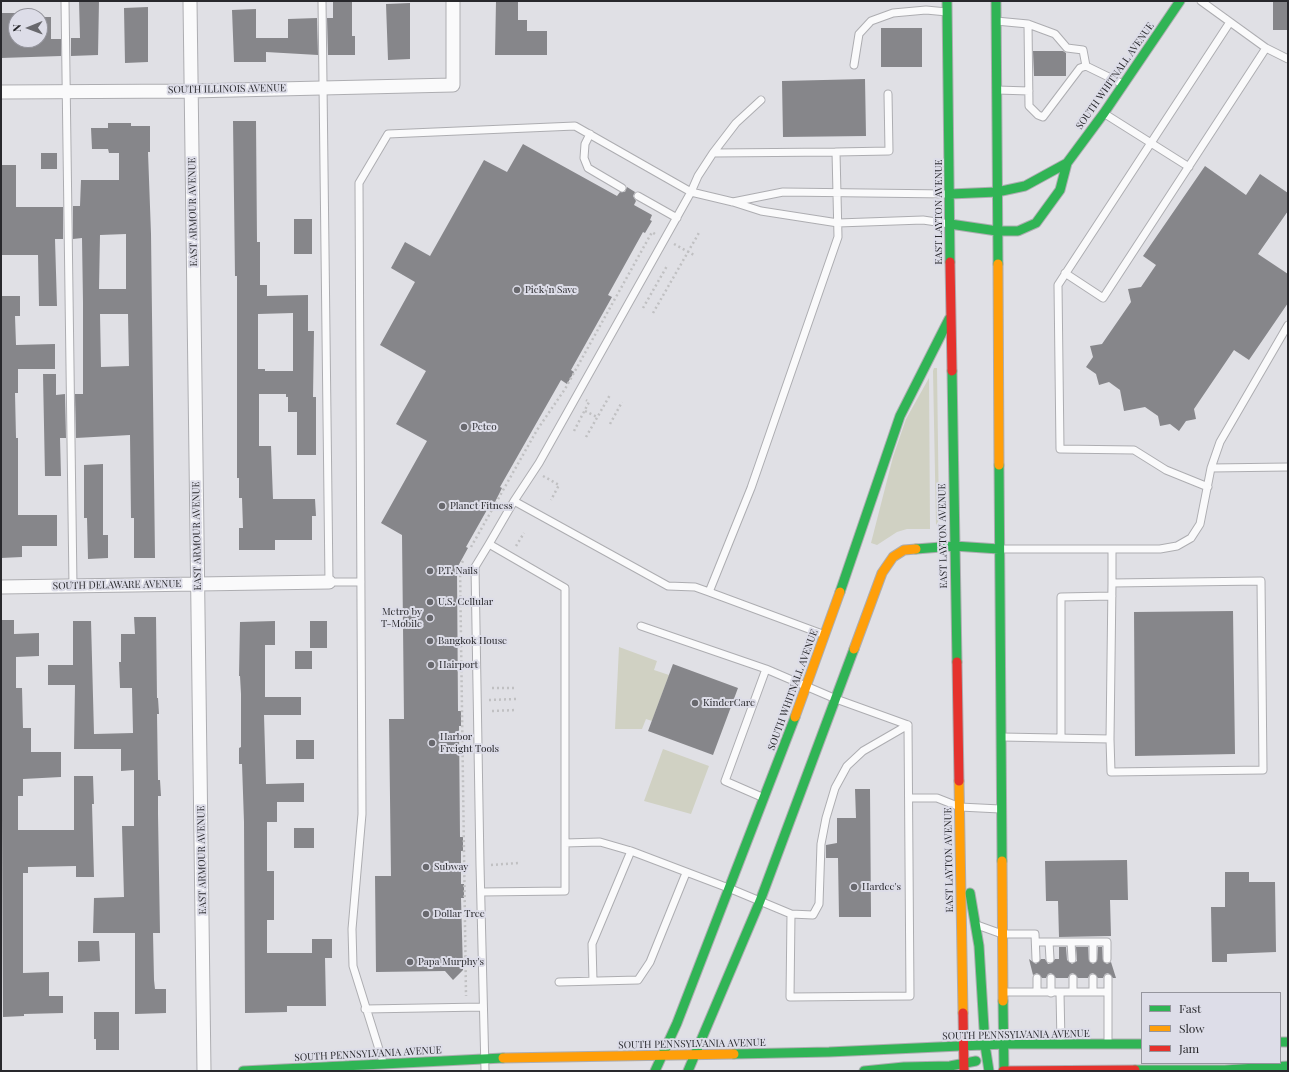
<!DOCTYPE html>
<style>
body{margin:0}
#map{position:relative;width:1289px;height:1072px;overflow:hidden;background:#e0e0e5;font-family:"Playfair Display",serif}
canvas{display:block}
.frame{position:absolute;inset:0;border:2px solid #28282c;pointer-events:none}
.legend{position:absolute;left:1141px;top:992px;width:140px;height:72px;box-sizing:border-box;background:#dddde8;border:1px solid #95959d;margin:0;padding:5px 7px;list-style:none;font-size:12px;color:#28282c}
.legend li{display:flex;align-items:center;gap:8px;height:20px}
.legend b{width:20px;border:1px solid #95959d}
.north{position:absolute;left:8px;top:8px;width:40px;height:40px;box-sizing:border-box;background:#dddde8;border:1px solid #95959d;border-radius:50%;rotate:269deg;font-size:11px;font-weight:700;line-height:16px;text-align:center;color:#28282c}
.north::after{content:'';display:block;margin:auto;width:14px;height:18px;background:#68686d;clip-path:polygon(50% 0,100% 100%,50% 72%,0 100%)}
</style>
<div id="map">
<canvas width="1289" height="1072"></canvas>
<div class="frame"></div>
<ul class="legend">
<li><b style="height:5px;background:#30b455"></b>Fast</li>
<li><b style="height:5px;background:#ff9f0a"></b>Slow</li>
<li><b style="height:5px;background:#e5322d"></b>Jam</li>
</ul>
<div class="north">N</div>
</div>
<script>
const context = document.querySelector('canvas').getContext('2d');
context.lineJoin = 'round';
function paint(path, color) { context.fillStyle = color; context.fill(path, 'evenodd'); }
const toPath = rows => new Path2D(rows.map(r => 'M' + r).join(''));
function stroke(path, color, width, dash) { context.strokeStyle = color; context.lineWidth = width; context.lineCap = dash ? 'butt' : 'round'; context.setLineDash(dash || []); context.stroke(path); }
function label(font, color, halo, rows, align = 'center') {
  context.font = font + ' "Playfair Display",serif'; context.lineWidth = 4; context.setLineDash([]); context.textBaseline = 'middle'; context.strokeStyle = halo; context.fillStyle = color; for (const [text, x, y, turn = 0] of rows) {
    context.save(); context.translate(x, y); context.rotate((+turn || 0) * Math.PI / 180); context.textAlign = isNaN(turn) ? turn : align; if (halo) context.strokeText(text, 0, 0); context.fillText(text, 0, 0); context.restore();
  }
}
paint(toPath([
 [934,368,937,368,939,520,936,525,933,371],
 [929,378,930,529,907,529,897,532,877,545,871,543,893,457,906,419],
 [619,647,657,661,654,670,669,675,652,721,646,719,642,729,615,729],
 [663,749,709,766,691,814,644,801]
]), '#d0d1c3');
paint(toPath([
 [79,1,99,1,98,55,71,56,71,38,80,38],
 [333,1,352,1,352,36,355,36,355,55,328,55,327,18,333,18],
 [496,1,518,1,518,20,527,20,527,31,547,31,547,55,495,55],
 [1273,1,1288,1,1288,30,1273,30],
 [410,3,410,59,388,60,386,4],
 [148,7,148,62,125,63,124,8],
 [256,9,256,38,288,38,288,19,317,18,318,55,266,52,266,62,234,62,232,10],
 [1,13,22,13,22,16,16,16,16,40,40,40,40,17,51,17,51,39,61,39,61,56,1,58],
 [881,28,922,28,922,67,881,67],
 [1033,51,1063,51,1066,53,1066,76,1034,76],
 [865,79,866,136,783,137,782,81],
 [233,121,256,121,257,242,260,242,260,285,267,285,267,296,308,295,308,331,314,331,313,397,316,397,316,455,297,455,297,412,288,412,288,397,286,397,286,394,259,394,259,446,271,446,273,499,315,499,316,516,312,516,312,540,275,540,275,550,239,550,239,528,243,528,242,498,239,498,239,478,237,478,237,276,235,276],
 [293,313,293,371,265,371,265,369,258,369,258,314],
 [108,123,131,123,131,126,150,126,150,152,148,152,151,234,155,558,134,558,134,518,131,518,130,435,76,438,75,394,83,394,83,303,82,238,73,239,73,206,80,206,81,180,119,180,119,153,109,153,108,149,92,149,91,128,108,128],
 [126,234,126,289,99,289,100,235],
 [100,314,128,314,129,366,101,367],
 [523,144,617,196,620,192,625,192,627,187,635,192,633,196,636,201,634,205,652,215,650,220,652,221,645,233,643,232,608,295,612,297,571,370,574,372,567,384,561,380,500,487,502,488,495,502,492,501,466,547,468,548,457,568,458,711,461,711,461,726,459,726,460,837,463,837,463,851,461,851,461,884,464,884,464,898,461,898,463,970,453,980,445,971,376,972,375,876,391,876,389,719,404,719,402,535,381,523,427,441,396,424,426,371,380,345,415,282,391,268,405,242,430,256,484,160,507,172],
 [41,153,57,153,57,169,41,169],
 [1,165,16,165,16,207,63,207,63,239,55,239,57,306,39,306,38,255,1,255],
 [1205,166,1246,195,1260,174,1288,193,1288,211,1258,254,1288,274,1288,303,1249,360,1234,350,1194,409,1196,419,1186,421,1179,431,1170,424,1160,426,1158,416,1145,407,1124,411,1120,390,1109,382,1099,385,1096,374,1086,367,1093,357,1090,346,1102,344,1131,302,1128,289,1141,287,1156,265,1143,256],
 [294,219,312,219,312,254,294,254],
 [1,296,20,296,20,316,15,316,16,345,55,344,55,369,18,369,18,393,15,393,16,438,18,438,18,515,57,515,57,546,22,546,22,557,1,558],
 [43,374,56,374,56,395,65,394,66,438,60,438,61,476,45,476],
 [103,464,103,535,108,535,108,558,88,559,87,518,84,518,84,465],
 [1233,611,1235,754,1135,756,1134,612],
 [134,617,156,617,157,698,158,698,159,714,157,714,158,780,160,780,161,796,158,796,158,814,160,933,153,933,154,980,155,989,166,989,166,1013,135,1014,135,933,93,933,94,898,124,897,122,826,134,826,134,770,121,771,121,749,74,749,75,685,48,685,48,665,73,665,73,621,91,621,94,734,133,733,132,688,120,688,119,662,121,662,121,634,135,634],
 [1,620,14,620,14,634,39,633,39,656,16,657,16,688,22,688,23,728,31,728,31,752,61,752,61,777,23,779,23,796,18,796,18,830,74,830,74,776,93,776,94,804,92,804,94,877,76,877,76,866,28,867,28,873,23,873,23,973,49,972,49,996,63,996,63,1013,24,1014,24,1016,3,1017],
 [275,621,275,645,265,645,265,697,301,697,301,715,264,715,266,784,304,783,304,802,277,802,277,822,267,822,267,871,274,871,274,920,267,920,267,953,312,953,312,939,332,939,332,958,325,958,326,1006,287,1006,287,1012,245,1013,244,822,242,764,239,764,239,748,241,747,241,694,240,676,239,676,240,622],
 [310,621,327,621,327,648,310,648],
 [295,651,312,651,312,669,295,669],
 [673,664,738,688,713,755,648,731],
 [296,740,314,740,314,759,296,759],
 [855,789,870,789,871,917,839,917,838,858,826,858,826,845,837,843,837,818,856,818],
 [294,828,314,828,314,848,294,848],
 [1127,860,1128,900,1110,900,1111,936,1059,937,1058,901,1046,901,1045,861],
 [1225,872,1249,872,1249,882,1275,882,1276,952,1227,954,1227,962,1212,962,1211,907,1225,907],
 [78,941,99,941,100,961,78,962],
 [1059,947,1066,947,1067,960,1072,964,1077,961,1076,947,1088,947,1089,961,1093,964,1097,961,1098,947,1102,947,1103,961,1107,964,1111,962,1116,978,1113,978,1108,973,1105,974,1103,978,1098,978,1093,973,1090,974,1088,978,1078,978,1073,973,1070,974,1068,978,1056,978,1051,973,1048,974,1046,978,1042,978,1037,973,1033,975,1029,959,1036,964,1041,959,1045,959,1048,964,1052,963,1055,959,1059,959],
 [94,1012,119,1012,119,1050,96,1050,96,1039,94,1039]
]), '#86868a');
const lane = toPath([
 [65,1,73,586],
 [322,1,329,582,361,582],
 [1201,1,1266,48,1288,59],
 [996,21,1028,24],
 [854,65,859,34,871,21,893,13,926,10,947,12],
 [1086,66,1083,50,1067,48,1055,34,1028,24,1029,106,1038,115,1043,117,1080,68,1086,66,1123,84],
 [997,90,1029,91],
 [1105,114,1189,167],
 [590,134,585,144,584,158,588,168,622,188],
 [836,152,889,151,888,94],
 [713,153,736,123,761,100],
 [638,196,677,218],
 [733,202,783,192,948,194],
 [1065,273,1103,298,1266,48],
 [1211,468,1288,467],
 [1208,487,1166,470,1134,450,1060,449,1058,285,1230,22],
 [489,544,514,501],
 [1001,549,1160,549,1177,546,1191,538,1200,524,1211,468,1220,442,1288,325],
 [709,592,695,587,668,586,514,501,539,463,691,192,733,202,761,211,838,223,923,220,950,224],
 [1002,737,1110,739,1111,772,1263,770,1261,581,1112,583,1112,550],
 [1061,738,1061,597,1112,596],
 [1110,739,1112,583],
 [764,798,725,781,766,669],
 [909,798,937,798,960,807,1000,809],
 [565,843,600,842,631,851,731,889,791,914,790,997,910,996,908,725,836,699,766,669,641,626],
 [481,892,565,891,565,588,489,544,475,567,480,865,485,1071],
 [791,914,813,915,819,904,821,844,826,818,835,788,847,766,863,751,908,725],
 [977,925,1002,934,1035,934,1036,959],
 [1036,942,1107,942,1107,959],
 [1049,942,1050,959],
 [1071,942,1072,959],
 [1093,959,1093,942],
 [1051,978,1051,993],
 [1073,978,1073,992],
 [1093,978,1093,992],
 [593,981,592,944,631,851],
 [559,982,638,980,650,962,686,873],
 [1004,992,1037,992,1037,978],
 [1037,992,1108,992,1108,978],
 [1060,993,1061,1042],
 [365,1009,483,1007],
 [1108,1044,1108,992],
 [383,1062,353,966,352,929,362,814,359,183,388,134,575,126,691,192,698,176,713,153,836,152,838,237,751,488,709,592,825,635]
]);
const street = toPath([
 [190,1,204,1071],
 [1,92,191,91,453,85,453,1],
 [1,587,329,582]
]);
const fast = toPath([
 [947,1,950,262],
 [996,1,998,264],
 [950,194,997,192,1025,186,1067,163],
 [950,224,997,231,1018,231,1036,223,1060,190,1067,163,1104,113,1180,1],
 [952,371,957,662],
 [999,465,1002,861],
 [916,549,954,546,999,549],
 [840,592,900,416,949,319],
 [970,893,979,946,985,1045,989,1071],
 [1003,1001,1004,1071],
 [1280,1042,1288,1042],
 [734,1054,829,1052,1004,1044,1142,1044],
 [1135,1070,1225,1070,1288,1066],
 [243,1071,503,1058],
 [655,1071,677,1023,795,717],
 [688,1071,760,901,854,649],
 [864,1071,904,1067,950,1066,976,1061]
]);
const slow = toPath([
 [998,264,999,465],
 [854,649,882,573,893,557,904,550,916,549],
 [795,717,840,592],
 [959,781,963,1013],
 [1002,861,1003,1001],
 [503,1058,734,1054]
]);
const jam = toPath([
 [950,262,952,371],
 [957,662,959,781],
 [963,1013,964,1071],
 [1003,1071,1135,1070]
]);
stroke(lane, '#adadb1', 9);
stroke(street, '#adadb1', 15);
stroke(fast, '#adadb1', 11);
stroke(slow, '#adadb1', 11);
stroke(jam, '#adadb1', 11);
stroke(toPath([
 [674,244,694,255],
 [643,308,667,266],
 [653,313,700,231],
 [585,411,597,417],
 [610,424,622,402],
 [574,431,589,402,586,400],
 [586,437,610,395],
 [543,476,559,485,551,500],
 [516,546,524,533],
 [471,547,537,430,565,389,652,232,655,234],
 [463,561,460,566,466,996],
 [492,688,516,688],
 [489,700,516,699],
 [492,711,517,710],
 [491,865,518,863]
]), '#c0c0c2', 2.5, [2, 3]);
stroke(lane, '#fafafb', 7);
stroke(street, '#fafafb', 13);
stroke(fast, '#30b455', 9);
stroke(slow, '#ff9f0a', 9);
stroke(jam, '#e5322d', 9);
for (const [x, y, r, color] of [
 [517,290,4,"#68686d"],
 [464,427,4,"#68686d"],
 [442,506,4,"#68686d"],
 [430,571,4,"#68686d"],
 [430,602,4,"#68686d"],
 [430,618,4,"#68686d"],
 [430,641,4,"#68686d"],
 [431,665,4,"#68686d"],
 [695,703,4,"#68686d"],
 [432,743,4,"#68686d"],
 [426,867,4,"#68686d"],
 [854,887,4,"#68686d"],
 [426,914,4,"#68686d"],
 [410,962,4,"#68686d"]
]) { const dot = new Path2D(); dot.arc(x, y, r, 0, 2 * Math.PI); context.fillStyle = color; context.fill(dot); stroke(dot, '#dddde8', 1.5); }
label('10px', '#28282c', '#dddde8', [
 ["SOUTH WHITNALL AVENUE",1115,76,-55],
 ["SOUTH ILLINOIS AVENUE",227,89,-1],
 ["EAST ARMOUR AVENUE",193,212,-91],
 ["EAST LAYTON AVENUE",939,212,-90],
 ["EAST ARMOUR AVENUE",197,536,-91],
 ["EAST LAYTON AVENUE",943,536,-91],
 ["SOUTH DELAWARE AVENUE",117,585,-1],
 ["SOUTH WHITNALL AVENUE",793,690,-70],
 ["EAST ARMOUR AVENUE",202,860,-91],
 ["EAST LAYTON AVENUE",949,860,-91],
 ["SOUTH PENNSYLVANIA AVENUE",1016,1035,-1],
 ["SOUTH PENNSYLVANIA AVENUE",692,1044,-1],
 ["SOUTH PENNSYLVANIA AVENUE",368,1054,-3]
]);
label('10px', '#28282c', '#dddde8', [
 ["Pick 'n Save",525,290],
 ["Petco",472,427],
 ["Planet Fitness",450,506],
 ["P.T. Nails",438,571],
 ["U.S. Cellular",438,602],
 ["Metro by",422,612,"right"],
 ["T-Mobile",422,624,"right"],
 ["Bangkok House",438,641],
 ["Hairport",439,665],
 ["KinderCare",703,703],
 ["Harbor",440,737],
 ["Freight Tools",440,749],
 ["Subway",434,867],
 ["Hardee's",862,887],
 ["Dollar Tree",434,914],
 ["Papa Murphy's",418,962]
], 'left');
</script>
